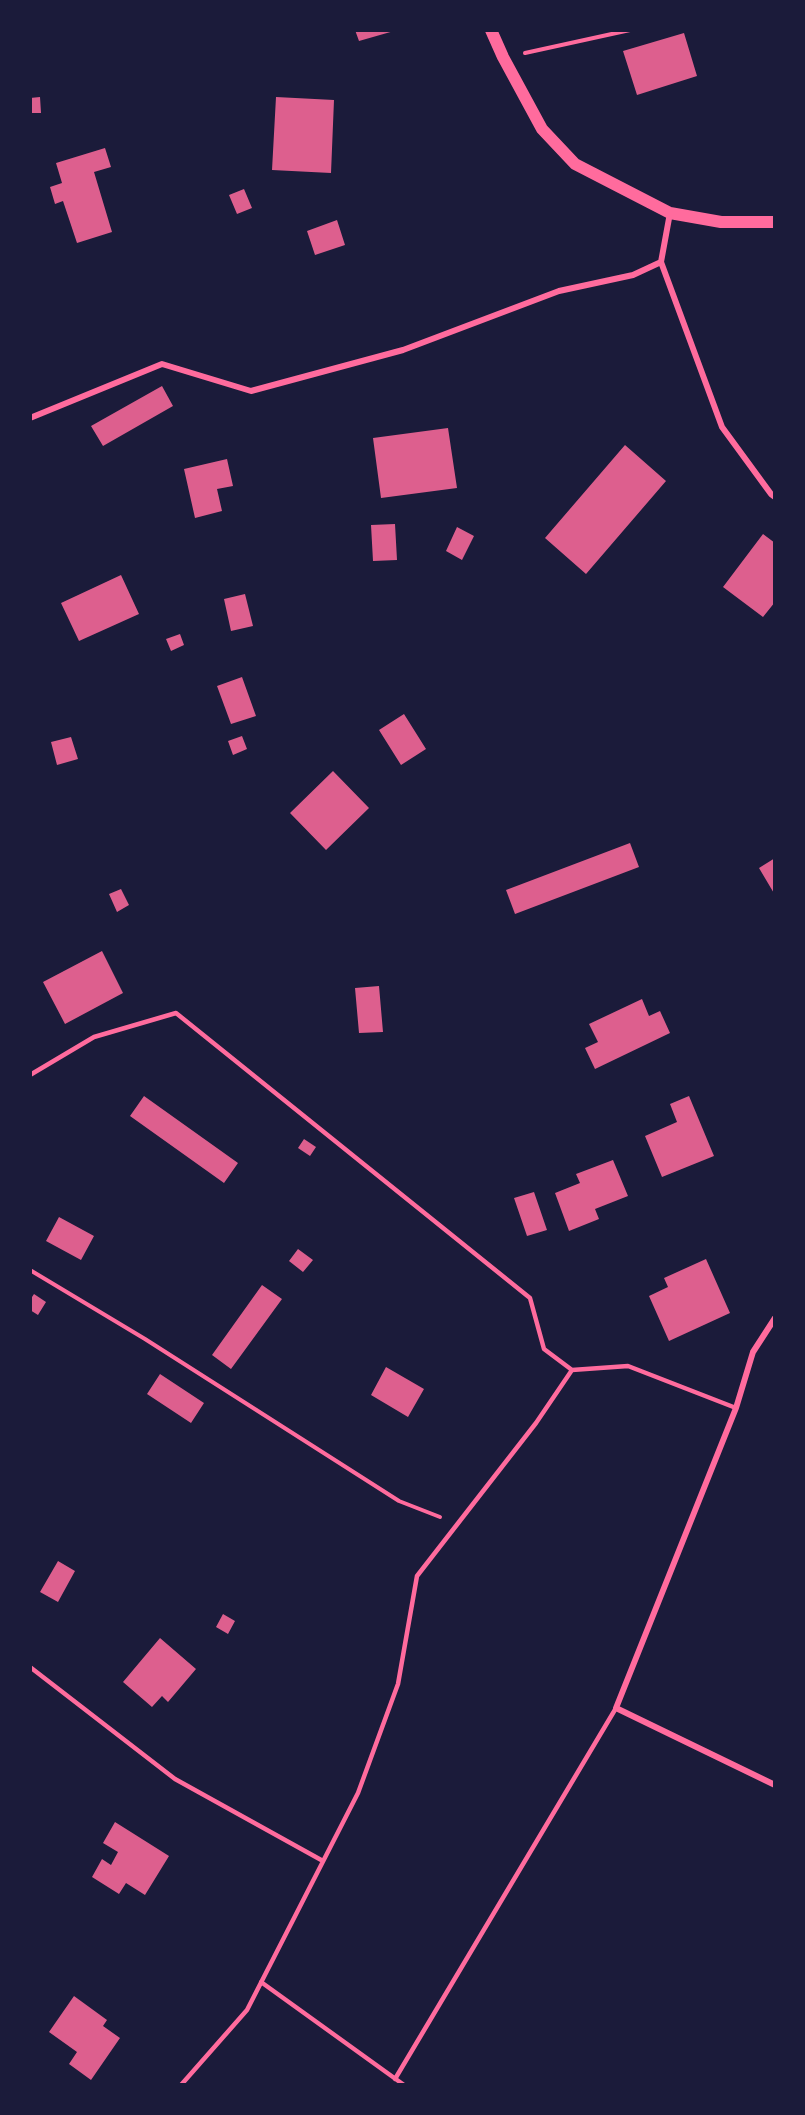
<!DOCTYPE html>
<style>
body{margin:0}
#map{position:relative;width:805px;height:2115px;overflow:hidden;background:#1b1b3a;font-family:"Noto Sans",sans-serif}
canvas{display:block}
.frame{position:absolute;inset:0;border:32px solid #1b1b3a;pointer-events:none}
</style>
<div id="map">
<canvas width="805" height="2115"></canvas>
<div class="frame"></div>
</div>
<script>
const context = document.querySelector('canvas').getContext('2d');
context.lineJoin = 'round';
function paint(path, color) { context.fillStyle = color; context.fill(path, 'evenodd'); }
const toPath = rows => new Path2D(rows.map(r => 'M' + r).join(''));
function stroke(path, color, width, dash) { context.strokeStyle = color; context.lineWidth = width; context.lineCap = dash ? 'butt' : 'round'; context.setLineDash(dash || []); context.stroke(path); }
paint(toPath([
 [355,30,393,30,394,31,359,41],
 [684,33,697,76,637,95,623,51],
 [40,97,41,113,30,113,30,98],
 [276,97,334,100,331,173,272,170],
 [105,148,111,167,94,172,112,232,77,243,63,201,55,204,50,187,62,183,56,163],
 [244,189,252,208,237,214,229,195],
 [337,220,345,245,315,255,307,231],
 [162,386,173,406,103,446,91,426],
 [448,428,457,488,381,498,373,438],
 [625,445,666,481,586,574,545,538],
 [227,459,233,486,217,489,222,511,195,518,184,469],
 [395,524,397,560,373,561,371,525],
 [457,527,474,536,462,560,446,551],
 [763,534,775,543,775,602,763,617,723,587],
 [121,575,139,614,79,641,61,603],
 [245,594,253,626,231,631,224,599],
 [180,634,184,645,171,651,166,639],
 [242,677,256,716,231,724,217,686],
 [404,714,426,749,401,765,379,730],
 [242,736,247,749,233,755,228,741],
 [71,737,78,759,57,765,51,742],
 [333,771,369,808,326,850,290,813],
 [630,843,639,867,515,914,506,890],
 [775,858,775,895,759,868],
 [121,889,129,905,117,912,109,894],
 [102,951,123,993,65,1024,43,982],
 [379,986,383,1032,359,1033,355,988],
 [642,999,649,1016,660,1011,670,1033,595,1069,585,1048,598,1042,589,1024],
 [144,1096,238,1163,224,1183,130,1116],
 [689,1096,714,1156,662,1177,645,1136,677,1122,670,1104],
 [304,1139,316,1147,310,1156,298,1148],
 [613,1160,628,1196,595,1209,599,1219,569,1231,555,1193,580,1183,576,1174],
 [534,1192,547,1230,527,1236,514,1198],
 [59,1217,94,1236,81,1260,46,1241],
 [298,1249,313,1260,303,1272,289,1261],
 [706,1259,730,1313,669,1341,649,1296,668,1287,664,1278],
 [262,1285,282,1299,231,1369,212,1355],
 [34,1294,46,1302,38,1315,30,1310,30,1300],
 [386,1367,424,1389,408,1417,371,1395],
 [160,1374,204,1403,191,1423,147,1394],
 [58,1561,75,1571,58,1602,40,1592],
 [223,1614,235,1621,228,1634,216,1627],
 [160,1638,196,1669,168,1702,162,1696,152,1707,123,1682],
 [115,1822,169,1856,145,1895,126,1883,119,1894,92,1877,102,1859,111,1865,118,1852,103,1843],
 [74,1996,107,2020,103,2026,120,2038,91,2080,69,2064,77,2052,49,2032]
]), '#dd5f8e');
stroke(toPath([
 [525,53,630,30],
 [30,1270,145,1339,399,1501,440,1517]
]), '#ff6b9d', 4);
stroke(toPath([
 [30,1075,94,1037,176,1013,530,1298,544,1349,572,1370,628,1366,736,1408],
 [30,1667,175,1779,323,1861],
 [261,1982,404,2085],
 [395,2079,616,1708],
 [181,2085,247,2010,358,1793,398,1684,417,1576,536,1423,572,1370]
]), '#ff6b9d', 4.5);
stroke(toPath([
 [661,262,722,427,771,494,775,497],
 [30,418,162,364,251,391,403,350,559,291,633,275,661,262,670,213],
 [775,1318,753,1352,736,1408,616,1708,775,1785]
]), '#ff6b9d', 6);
stroke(toPath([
 [491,30,503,57,542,129,575,164,670,213,721,222,775,222]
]), '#ff6b9d', 12);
</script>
